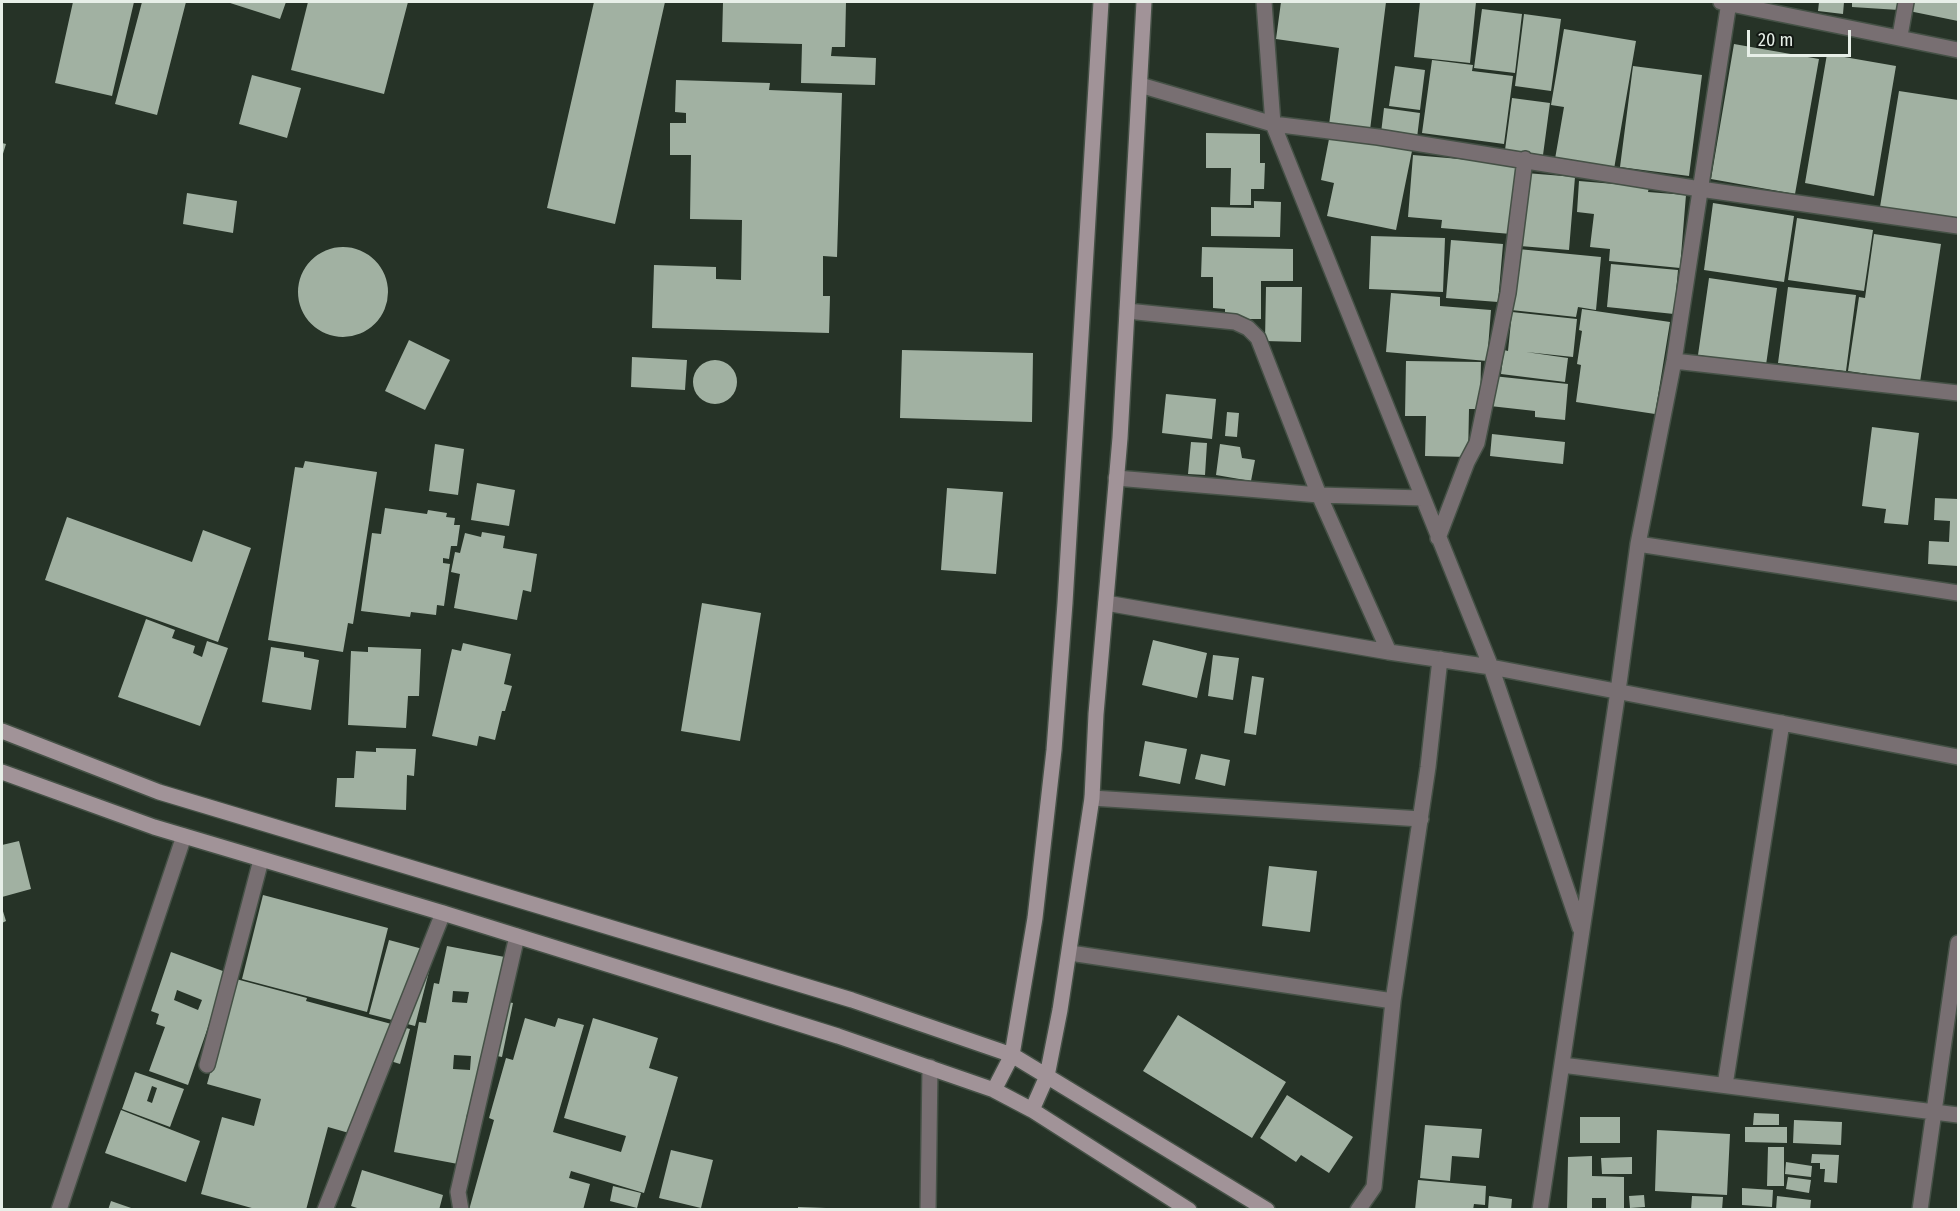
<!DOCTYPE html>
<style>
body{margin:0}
#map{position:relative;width:1960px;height:1211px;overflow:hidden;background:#263327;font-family:"Fira Sans Condensed",sans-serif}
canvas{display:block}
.frame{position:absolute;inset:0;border:3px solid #e7efe8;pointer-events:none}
.scale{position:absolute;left:1747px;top:30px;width:104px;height:27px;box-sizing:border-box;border:3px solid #e7efe8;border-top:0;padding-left:8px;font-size:18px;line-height:21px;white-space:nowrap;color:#e7efe8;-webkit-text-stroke:4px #131914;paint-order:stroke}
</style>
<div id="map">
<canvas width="1960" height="1211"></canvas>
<div class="frame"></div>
<div class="scale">20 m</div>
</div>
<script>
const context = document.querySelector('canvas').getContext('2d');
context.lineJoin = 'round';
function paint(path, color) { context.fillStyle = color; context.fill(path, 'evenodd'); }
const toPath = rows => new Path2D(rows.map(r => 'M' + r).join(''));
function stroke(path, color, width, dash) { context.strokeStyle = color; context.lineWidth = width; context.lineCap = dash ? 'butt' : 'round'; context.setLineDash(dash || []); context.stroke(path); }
paint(toPath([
 [73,2,134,2,112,96,55,83],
 [142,2,186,2,157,115,115,104],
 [227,2,286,2,280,19],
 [308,2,408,2,384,94,291,70],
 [594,2,665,2,615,224,547,208],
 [723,2,846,2,845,47,832,47,831,56,876,58,875,85,801,83,802,44,722,42],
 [1281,2,1386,2,1370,130,1329,125,1339,48,1276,39],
 [1420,2,1476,2,1470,63,1414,57],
 [1819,2,1844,2,1843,14,1818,11],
 [1852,2,1900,2,1899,10,1852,7],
 [1911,2,1958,2,1958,21,1909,11],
 [1482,9,1522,14,1515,73,1474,68],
 [1524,14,1561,19,1551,91,1515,86],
 [1564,29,1636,41,1614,169,1555,159,1564,107,1551,105],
 [1734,44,1819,59,1795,194,1711,179],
 [1827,54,1896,66,1874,196,1805,183],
 [1432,60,1473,65,1472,71,1513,76,1504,144,1422,133],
 [1395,66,1425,70,1420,110,1389,106],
 [1633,66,1702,75,1689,176,1620,167],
 [252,75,301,88,287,138,239,124],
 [676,80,770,83,769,90,842,93,837,257,823,256,823,296,830,296,829,333,652,328,654,265,716,267,716,279,741,280,742,220,690,219,691,155,670,155,670,123,686,123,686,113,675,112],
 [1899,91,1958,100,1958,220,1880,207],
 [1512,98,1550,103,1543,155,1505,150],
 [1384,108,1420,113,1417,138,1381,133],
 [1206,133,1260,134,1260,163,1265,163,1264,189,1251,189,1251,205,1230,205,1231,168,1206,168],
 [1330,134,1412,151,1396,230,1327,216,1334,183,1321,180],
 [2,143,6,144,2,157],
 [1413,155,1517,164,1511,234,1441,228,1442,220,1408,217],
 [1526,173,1575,177,1569,250,1520,246],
 [1579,181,1649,187,1648,192,1686,195,1680,268,1609,261,1610,249,1590,247,1594,214,1577,212],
 [187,193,237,201,233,233,183,224],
 [1254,201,1281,202,1280,237,1211,236,1211,207,1254,208],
 [1713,203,1794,216,1784,282,1704,270],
 [1797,218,1873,230,1864,291,1788,280],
 [1874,234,1941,244,1920,382,1848,371,1859,297,1865,298],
 [1371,236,1445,238,1443,292,1369,289],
 [1451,240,1503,244,1498,302,1446,298],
 [1202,247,1293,249,1293,281,1261,281,1261,319,1225,319,1225,309,1213,308,1213,277,1201,277],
 '298 292a45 45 0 1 1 90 0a45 45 0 1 1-90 0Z',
 [1518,249,1601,257,1596,310,1578,307,1576,317,1511,310],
 [1611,264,1678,270,1674,314,1607,307],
 [1709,278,1777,288,1766,365,1698,355],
 [1266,287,1302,287,1301,342,1265,341],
 [1788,287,1856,295,1846,371,1778,363],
 [1391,293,1440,297,1440,306,1491,310,1487,361,1386,352],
 [1582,309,1670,322,1655,414,1576,402,1581,365,1577,364,1582,331,1579,330],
 [1512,312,1577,319,1573,357,1526,352,1568,358,1565,382,1501,374,1504,350,1508,351],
 [409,340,450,360,425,410,385,391],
 [902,350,1033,353,1032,422,900,418],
 [632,357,687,360,685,390,631,387],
 '693 382a22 22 0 1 1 44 0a22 22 0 1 1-44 0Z',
 [1406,361,1481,362,1480,409,1469,409,1468,457,1425,456,1426,416,1405,416],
 [1493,376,1568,384,1565,420,1535,417,1535,411,1490,406],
 [1166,394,1216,399,1212,439,1162,433],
 [1227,412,1239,413,1237,437,1225,436],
 [1872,427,1919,433,1908,525,1884,523,1886,509,1862,506],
 [1492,434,1565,442,1563,464,1490,456],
 [1191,442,1207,443,1205,475,1188,474],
 [435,444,464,449,458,495,429,491],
 [1220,444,1240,447,1242,458,1255,460,1251,481,1216,475],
 [305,461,377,472,353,624,348,623,343,652,268,640,295,467,303,468],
 [477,483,515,490,509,526,471,520],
 [947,488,1003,492,996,574,941,570],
 [1935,498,1958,499,1958,566,1928,564,1929,541,1949,542,1950,521,1934,520],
 [385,508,427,514,428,510,447,513,446,517,455,518,454,525,460,525,457,546,451,546,449,559,443,558,443,563,450,564,444,606,437,605,436,615,411,612,410,617,361,611,372,533,381,534],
 [67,517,192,562,203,530,251,548,218,642,45,580],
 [482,532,505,536,503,548,537,554,531,592,523,590,517,620,454,608,460,574,451,572,455,552,460,553,465,533,481,537],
 [702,603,761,613,740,741,681,731],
 [146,619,175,630,172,638,195,646,193,653,202,657,207,641,228,648,200,726,118,697],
 [1153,640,1207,653,1197,698,1142,685],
 [463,643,511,654,504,684,512,686,505,711,502,711,495,740,479,736,477,746,432,736,452,649,461,651],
 [271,647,304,652,304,657,319,660,311,710,262,702],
 [368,647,421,649,419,696,408,696,406,728,348,725,351,651,368,652],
 [1213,655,1239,658,1233,700,1208,696],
 [1252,676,1264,678,1256,735,1244,733],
 [1145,741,1187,749,1180,784,1139,776],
 [376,748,416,749,414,776,407,775,406,810,335,807,337,778,354,778,356,751,376,752],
 [1201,754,1230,760,1225,786,1195,779],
 [19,841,31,889,2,897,2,845],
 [1269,866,1317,871,1310,932,1262,926],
 [263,895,388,928,367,1012,242,979],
 [2,908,6,921,2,923],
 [389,940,434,952,415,1026,369,1014],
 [447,946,510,958,502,1001,513,1003,502,1057,487,1054,476,1116,467,1114,458,1164,394,1152,419,1022,426,1023,434,983,439,984],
 [453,991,469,992,467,1003,452,1002],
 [454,1055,471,1056,470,1070,453,1069],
 [171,952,231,974,217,1001,188,1085,149,1071,165,1027,156,1024,159,1014,151,1011],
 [177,990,202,1000,198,1010,174,1000],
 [236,979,307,998,306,1001,410,1029,400,1064,384,1059,363,1137,328,1127,306,1210,259,1210,201,1194,222,1117,254,1126,261,1099,207,1084],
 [1178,1015,1286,1082,1252,1138,1143,1071],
 [525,1018,555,1027,558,1018,584,1025,553,1132,621,1152,626,1136,564,1118,593,1018,658,1038,649,1068,678,1077,644,1193,571,1171,569,1178,590,1184,583,1210,469,1210,494,1120,489,1118,506,1058,513,1060],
 [135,1072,184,1089,170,1127,122,1109],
 [152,1086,157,1088,152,1103,147,1101],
 [1287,1095,1353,1137,1329,1173,1301,1155,1296,1162,1260,1138],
 [121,1110,200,1141,186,1182,105,1153],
 [1754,1113,1779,1114,1779,1125,1753,1125],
 [1580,1117,1620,1117,1620,1143,1580,1143],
 [1794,1120,1842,1122,1841,1145,1793,1143],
 [1425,1125,1482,1129,1479,1158,1452,1156,1450,1181,1420,1178],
 [1745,1127,1787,1127,1787,1143,1745,1142],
 [1657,1130,1730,1134,1727,1195,1655,1191],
 [1768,1147,1784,1147,1784,1186,1767,1186],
 [671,1150,713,1160,701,1208,659,1198],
 [1812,1154,1839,1155,1837,1183,1824,1182,1825,1169,1820,1169,1820,1163,1811,1163],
 [1592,1156,1592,1176,1624,1177,1624,1210,1606,1210,1606,1198,1592,1198,1592,1210,1567,1210,1568,1157],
 [1632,1157,1632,1174,1602,1174,1601,1158],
 [1786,1162,1812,1166,1811,1177,1785,1174],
 [362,1170,443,1195,439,1210,363,1210,351,1206],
 [1788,1177,1811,1180,1809,1193,1786,1189],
 [1418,1180,1486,1186,1485,1205,1474,1204,1473,1210,1415,1210],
 [613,1186,641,1193,637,1208,610,1201],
 [1742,1188,1773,1190,1772,1207,1742,1205],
 [1644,1195,1645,1207,1630,1208,1629,1196],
 [1489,1196,1512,1199,1511,1210,1488,1210],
 [1692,1196,1723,1197,1722,1210,1691,1210],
 [1777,1196,1811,1200,1810,1210,1776,1210],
 [111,1201,134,1209,134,1210,108,1210],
 [798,1207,826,1208,826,1210,798,1210]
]), '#a1b1a2');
const street = toPath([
 [1264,2,1273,124,1491,667,1580,928],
 [1721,2,1958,50],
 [1900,36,1906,2],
 [1140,85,1273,124,1378,137,1700,189,1958,226],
 [1127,311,1235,322,1248,328,1258,338,1319,495,1389,652],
 [1674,361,1958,393],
 [1116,478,1319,495,1422,498],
 [1438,538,1467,462,1477,443,1508,293,1525,159],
 [1638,544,1958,593],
 [1106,603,1389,652,1491,667,1958,757],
 [1092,798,1421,819],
 [1070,953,1393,1001],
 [207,1065,261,860],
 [1562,1065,1958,1115],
 [1725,1085,1782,723],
 [59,1210,184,836],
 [325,1210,443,913],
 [461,1210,458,1192,517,936],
 [928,1210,930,1067],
 [1358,1210,1374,1187,1393,1001,1428,767,1440,659],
 [1540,1210,1618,691,1638,544,1674,361,1729,2],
 [1920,1210,1958,943]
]);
const secondary = toPath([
 [2,731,159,792,852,1000,1012,1055,1267,1210],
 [2,772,154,827,443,913,838,1036,994,1090,1032,1110,1189,1210],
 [994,1090,1012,1055,1035,918,1054,750,1065,603,1101,2],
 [1032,1110,1047,1076,1060,1010,1092,798,1096,714,1120,438,1144,2]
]);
stroke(street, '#455146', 18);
stroke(secondary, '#455146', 18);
stroke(street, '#786f72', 15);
stroke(secondary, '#a19398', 15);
</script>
